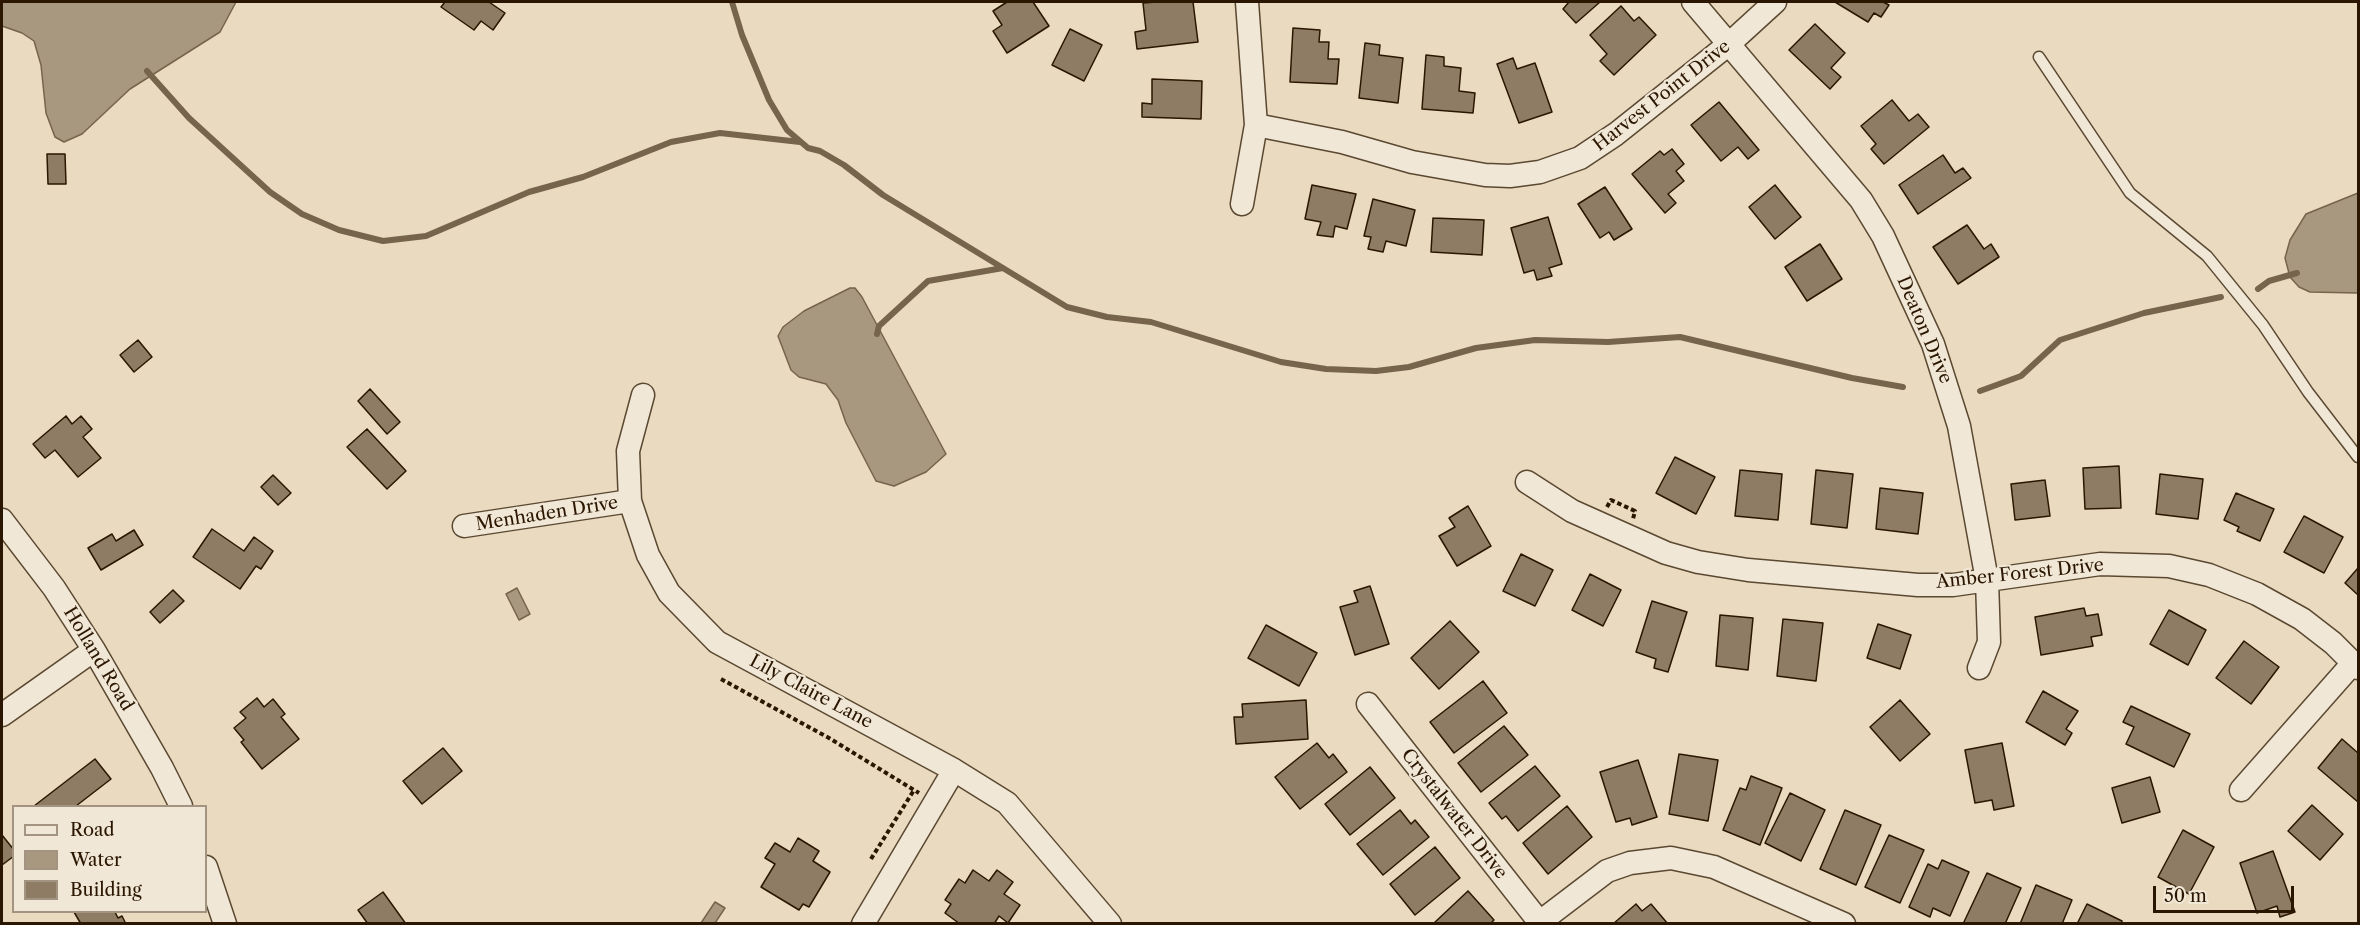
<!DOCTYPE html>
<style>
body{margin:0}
#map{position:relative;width:2360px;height:925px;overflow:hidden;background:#e9dac0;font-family:"Libre Caslon Text",serif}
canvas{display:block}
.frame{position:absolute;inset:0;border:3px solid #2b1701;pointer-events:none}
.legend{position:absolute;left:12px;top:805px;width:195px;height:108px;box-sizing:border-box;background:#f1e7d6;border:2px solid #a29481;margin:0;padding:8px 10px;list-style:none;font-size:18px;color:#2b1701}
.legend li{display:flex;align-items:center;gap:12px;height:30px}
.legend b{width:30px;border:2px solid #a29481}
.scale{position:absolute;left:2153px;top:886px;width:141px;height:27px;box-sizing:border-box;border:3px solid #2b1701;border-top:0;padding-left:8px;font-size:18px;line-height:21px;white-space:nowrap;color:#2b1701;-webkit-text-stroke:4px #f1e7d6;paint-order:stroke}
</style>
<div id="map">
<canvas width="2360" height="925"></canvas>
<div class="frame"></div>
<ul class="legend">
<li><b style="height:8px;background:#f1e7d6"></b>Road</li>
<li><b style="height:16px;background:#a8987f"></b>Water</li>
<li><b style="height:16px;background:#8e7c64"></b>Building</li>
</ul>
<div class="scale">50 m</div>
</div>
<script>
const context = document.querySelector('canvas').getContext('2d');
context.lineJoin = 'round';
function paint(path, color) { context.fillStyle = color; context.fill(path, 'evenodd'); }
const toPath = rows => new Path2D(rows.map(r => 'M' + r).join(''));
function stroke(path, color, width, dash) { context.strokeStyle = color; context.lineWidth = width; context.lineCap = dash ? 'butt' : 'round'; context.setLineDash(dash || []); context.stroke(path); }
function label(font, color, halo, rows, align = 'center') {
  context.font = font + ' "Libre Caslon Text",serif'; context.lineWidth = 4.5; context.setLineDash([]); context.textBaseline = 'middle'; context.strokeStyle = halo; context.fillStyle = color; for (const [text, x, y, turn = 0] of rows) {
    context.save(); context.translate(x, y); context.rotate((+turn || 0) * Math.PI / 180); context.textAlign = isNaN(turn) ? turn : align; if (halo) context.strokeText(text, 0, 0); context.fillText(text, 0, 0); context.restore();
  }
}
const water = toPath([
 [2,2,236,2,220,32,130,89,82,134,64,142,55,137,46,113,41,65,34,41,22,33,2,26,2,2],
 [2358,193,2358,293,2310,292,2299,287,2290,277,2285,258,2290,240,2306,214,2358,193],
 [850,288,855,288,862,297,946,454,926,472,894,486,876,481,846,423,838,400,826,384,799,377,791,370,778,336,783,327,804,311,850,288],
 [517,588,530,614,519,620,506,594,517,588],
 [715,902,725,908,715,923,701,923,715,902]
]);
paint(water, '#a8987f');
stroke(water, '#76644d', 1.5);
stroke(toPath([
 [732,2,742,35,769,100,787,130,808,148,820,151,844,165,883,195,1067,307,1107,317,1151,322,1281,362,1326,369,1376,371,1409,367,1476,348,1535,340,1608,342,1680,337,1852,378,1903,387],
 [147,71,189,118,270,192,302,214,339,230,383,241,426,236,529,192,583,177,671,142,720,133,800,142],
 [2258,289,2269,281,2297,273],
 [877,334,879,326,928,281,1003,268],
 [1980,391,2021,376,2060,340,2144,313,2221,297]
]), '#76644d', 6);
const building = toPath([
 [445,2,489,2,505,13,493,30,481,21,474,30,441,7,445,2],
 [1007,2,1033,2,1049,26,1007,53,993,31,1002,25,993,11,1007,2],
 [1156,2,1193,2,1198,42,1137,49,1135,32,1146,30,1143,3,1156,2],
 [1569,2,1600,2,1576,23,1563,9,1569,2],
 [1835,2,1883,2,1889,5,1881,17,1874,13,1868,22,1835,2],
 [1621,6,1634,21,1639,17,1656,35,1614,75,1600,61,1607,54,1590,35,1621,6],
 [1815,24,1845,53,1831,68,1841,77,1830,89,1789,50,1815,24],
 [1293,28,1320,30,1319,42,1329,42,1328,59,1339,59,1337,84,1290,82,1293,28],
 [1070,29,1102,45,1084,81,1052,65,1070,29],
 [1365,43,1380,45,1379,55,1403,58,1398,103,1359,98,1365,43],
 [1426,55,1444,57,1444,66,1461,68,1459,91,1475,93,1473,113,1422,109,1426,55],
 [1513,58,1517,69,1535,63,1552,112,1519,123,1497,64,1513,58],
 [1152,79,1202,81,1201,119,1142,117,1142,103,1152,104,1152,79],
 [1892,100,1909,121,1918,114,1929,127,1884,164,1871,149,1876,144,1861,126,1892,100],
 [1719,102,1759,150,1748,159,1738,147,1721,161,1691,125,1719,102],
 [1672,149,1684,164,1676,171,1684,181,1668,194,1676,203,1665,213,1632,174,1660,151,1664,155,1672,149],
 [47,154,65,154,66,184,48,184,47,154],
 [1943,155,1955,173,1963,168,1971,178,1918,214,1899,185,1943,155],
 [1312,185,1356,194,1347,229,1335,226,1333,237,1317,235,1321,222,1305,219,1312,185],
 [1775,185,1801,217,1775,239,1749,207,1775,185],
 [1605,187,1632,229,1614,240,1609,232,1600,238,1578,204,1605,187],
 [1373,199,1415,210,1406,246,1386,241,1383,252,1368,249,1371,237,1364,236,1373,199],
 [1548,217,1562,264,1549,268,1552,276,1537,280,1534,270,1524,273,1511,228,1548,217],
 [1433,218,1484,220,1482,255,1431,252,1433,218],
 [1967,225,1984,249,1991,244,1999,257,1958,284,1933,247,1967,225],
 [1820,244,1842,279,1807,301,1785,267,1820,244],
 [138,340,152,357,134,372,120,355,138,340],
 [370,389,400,422,387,434,358,401,370,389],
 [66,416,72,424,81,416,92,429,83,437,101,458,78,477,55,450,45,458,33,444,66,416],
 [367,429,406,471,387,489,347,447,367,429],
 [1675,457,1715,477,1696,514,1656,493,1675,457],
 [2119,466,2121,508,2085,509,2083,468,2119,466],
 [1740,470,1782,474,1778,520,1735,516,1740,470],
 [1816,470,1853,474,1847,528,1811,524,1816,470],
 [2160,474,2203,479,2198,519,2156,514,2160,474],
 [273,475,291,493,278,505,261,487,273,475],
 [2045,480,2050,516,2015,520,2011,484,2045,480],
 [1880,488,1923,493,1918,534,1876,529,1880,488],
 [2236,493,2274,509,2260,541,2237,531,2239,527,2224,520,2236,493],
 [1468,506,1491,546,1457,566,1439,536,1455,527,1449,518,1468,506],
 [2304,516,2343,537,2324,573,2284,552,2304,516],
 [212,529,244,551,254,537,273,551,261,569,256,566,240,589,193,557,212,529],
 [134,530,143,545,101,570,88,548,112,534,116,541,134,530],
 [1521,554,1553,570,1535,606,1503,591,1521,554],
 [2358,568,2358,595,2345,583,2358,568],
 [1590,574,1621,590,1603,626,1572,610,1590,574],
 [1370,586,1389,644,1355,655,1340,607,1358,602,1354,591,1370,586],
 [173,590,184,601,160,623,150,612,173,590],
 [1652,601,1687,612,1668,672,1654,668,1656,659,1636,652,1652,601],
 [2084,608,2086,616,2098,614,2102,635,2091,637,2093,646,2041,655,2035,617,2084,608],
 [2169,610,2206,630,2188,665,2150,644,2169,610],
 [1720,615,1753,618,1748,670,1716,666,1720,615],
 [1783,619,1823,623,1816,681,1777,676,1783,619],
 [1450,621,1479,652,1439,689,1411,658,1450,621],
 [1878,624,1911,635,1900,669,1867,658,1878,624],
 [1266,625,1317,653,1299,686,1248,658,1266,625],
 [2244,641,2279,667,2251,704,2216,678,2244,641],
 [1483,681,1507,713,1454,753,1430,722,1483,681],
 [2043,691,2078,711,2066,729,2072,733,2065,745,2026,722,2043,691],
 [257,698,264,707,273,699,285,714,281,717,299,739,262,769,241,742,244,740,234,728,246,718,240,712,257,698],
 [1306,700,1308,739,1236,744,1234,717,1243,717,1242,704,1306,700],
 [1900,700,1930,734,1900,761,1870,727,1900,700],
 [2131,706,2190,734,2174,767,2126,744,2134,727,2123,722,2131,706],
 [1504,726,1528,755,1481,792,1458,763,1504,726],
 [2342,739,2358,753,2358,802,2318,768,2342,739],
 [1317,743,1329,758,1333,754,1347,772,1300,809,1275,777,1317,743],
 [2002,743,2014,806,1994,810,1992,800,1975,803,1965,750,2002,743],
 [443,748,462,771,422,804,403,781,443,748],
 [1679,754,1718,760,1708,821,1669,814,1679,754],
 [95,759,111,779,76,806,34,806,95,759],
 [1638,760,1657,817,1632,825,1630,818,1616,822,1600,772,1638,760],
 [1535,766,1560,796,1518,831,1506,816,1502,819,1489,803,1535,766],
 [1370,767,1395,798,1350,835,1325,804,1370,767],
 [1751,776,1782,788,1760,845,1723,830,1740,788,1746,790,1751,776],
 [2150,777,2160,812,2122,823,2112,788,2150,777],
 [1790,793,1825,810,1801,861,1765,843,1790,793],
 [2312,805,2343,834,2320,860,2288,831,2312,805],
 [1567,806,1592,837,1548,874,1523,843,1567,806],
 [1400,810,1411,824,1415,820,1429,837,1383,875,1357,844,1400,810],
 [1845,810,1881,825,1856,885,1820,869,1845,810],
 [2183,830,2214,847,2189,894,2158,877,2183,830],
 [2,835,14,850,14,856,2,865,2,835],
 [1889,835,1924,850,1900,903,1865,887,1889,835],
 [798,838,819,851,813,861,830,872,809,907,803,904,799,910,761,887,775,864,765,858,775,843,790,852,798,838],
 [1435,847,1460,878,1415,915,1390,884,1435,847],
 [2273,851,2295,912,2280,917,2277,906,2257,913,2240,863,2273,851],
 [1942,860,1969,872,1950,916,1933,908,1930,917,1909,907,1928,864,1938,869,1942,860],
 [973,870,989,881,997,870,1013,882,1004,894,1020,905,1008,923,999,916,994,924,960,924,945,913,951,904,945,900,959,879,965,883,973,870],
 [1987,873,2021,888,2005,924,1963,924,1987,873],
 [2036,885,2072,900,2062,924,2020,924,2036,885],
 [1468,891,1494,920,1490,924,1433,924,1468,891],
 [383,892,406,924,368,924,358,910,383,892],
 [1636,904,1642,911,1651,904,1668,924,1613,924,1636,904],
 [2087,904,2122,921,2121,924,2077,924,2087,904],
 [74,912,115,912,118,918,122,916,126,924,81,924,74,912]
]);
paint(building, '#8e7c64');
stroke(building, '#2b1701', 1.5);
const lane = toPath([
 [2039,57,2130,193,2207,256,2263,325,2308,392,2358,457]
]);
const street = toPath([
 [1693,2,1861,200,1883,236,1933,344,1959,426,1987,580,1989,642,1979,668],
 [1256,125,1342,142,1412,162,1485,175,1510,176,1540,172,1580,158,1616,134,1729,44,1775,2],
 [1242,204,1256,125,1247,2],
 [643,395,628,451,630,501,648,555,669,593,717,642,954,770,1007,803,1110,924],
 [1527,482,1572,511,1666,553,1698,562,1748,570,1918,585,1953,585,2100,564,2169,566,2209,575,2257,594,2302,619,2333,643,2358,668],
 [2,520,54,588,94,650,162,768,181,806],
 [464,526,630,501],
 [1368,704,1541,924],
 [2,715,94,650],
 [2241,790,2353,663],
 [206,867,225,924],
 [1540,922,1607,871,1630,863,1671,858,1714,867,1844,924],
 [863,924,954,770]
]);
stroke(lane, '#5a4831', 13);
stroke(street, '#5a4831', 25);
stroke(toPath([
 [1607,507,1611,500,1635,511,1633,519],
 [721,679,829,738,919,793],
 [871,859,914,790]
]), '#2b1701', 4, [4.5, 3]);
stroke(lane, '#f1e7d6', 10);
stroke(street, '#f1e7d6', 22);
label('18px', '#2b1701', '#f1e7d6', [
 ["Harvest Point Drive",1662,96,-38],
 ["Deaton Drive",1924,330,67],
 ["Menhaden Drive",547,514,-9],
 ["Amber Forest Drive",2020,574,-6],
 ["Holland Road",98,659,59],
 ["Lily Claire Lane",811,692,28],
 ["Crystalwater Drive",1454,814,52]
]);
</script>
